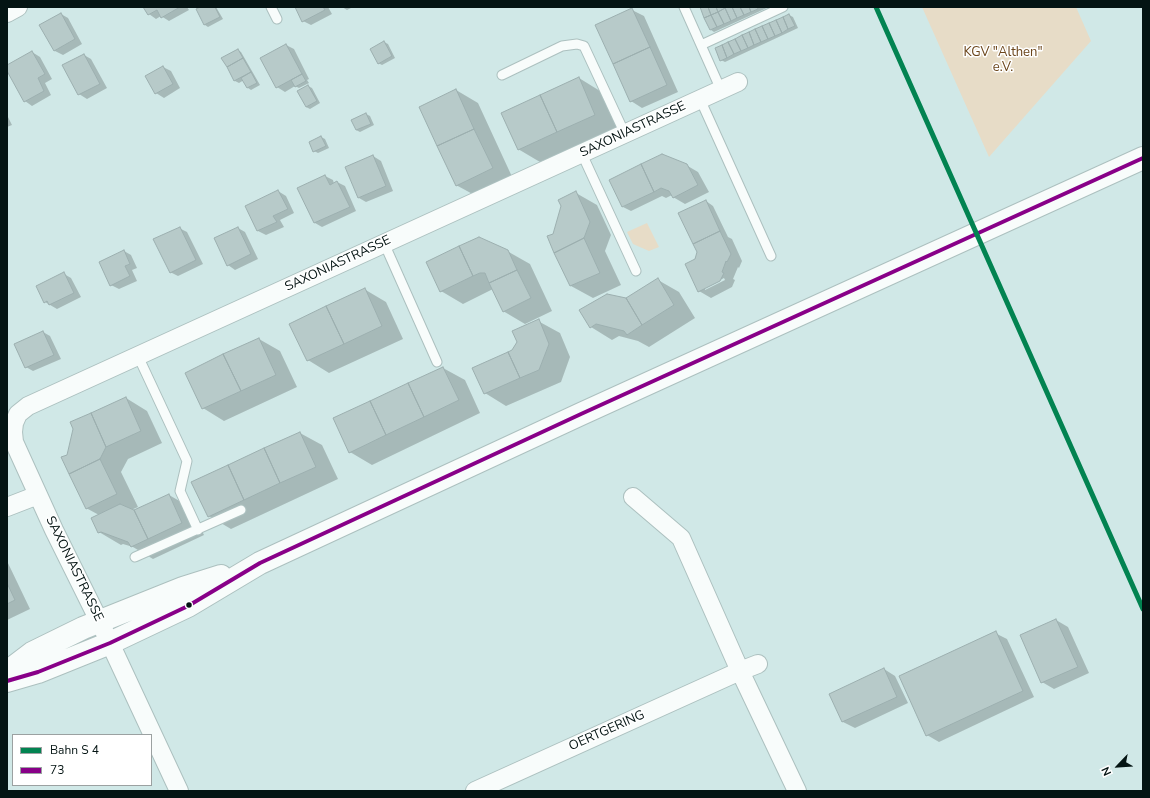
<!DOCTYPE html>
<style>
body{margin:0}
#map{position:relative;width:1150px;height:798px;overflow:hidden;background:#d0e8e7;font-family:"Nunito Sans",sans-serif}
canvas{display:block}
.frame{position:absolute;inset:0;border:8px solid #041413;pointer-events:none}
.legend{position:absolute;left:12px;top:734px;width:140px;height:52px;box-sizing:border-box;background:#fff;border:1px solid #9ba1a1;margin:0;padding:5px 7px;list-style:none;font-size:12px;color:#041413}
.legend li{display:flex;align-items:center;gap:8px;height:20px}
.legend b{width:20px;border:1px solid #9ba1a1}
.north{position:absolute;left:1098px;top:746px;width:40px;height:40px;-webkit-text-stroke:3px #fff;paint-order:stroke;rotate:245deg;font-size:11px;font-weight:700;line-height:16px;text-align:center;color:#041413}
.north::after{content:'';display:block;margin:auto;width:14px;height:18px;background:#041413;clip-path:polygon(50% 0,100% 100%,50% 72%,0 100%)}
</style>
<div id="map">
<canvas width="1150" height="798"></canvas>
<div class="frame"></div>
<ul class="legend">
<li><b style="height:5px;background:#028351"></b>Bahn S 4</li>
<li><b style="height:5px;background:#808"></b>73</li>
</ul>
<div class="north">N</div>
</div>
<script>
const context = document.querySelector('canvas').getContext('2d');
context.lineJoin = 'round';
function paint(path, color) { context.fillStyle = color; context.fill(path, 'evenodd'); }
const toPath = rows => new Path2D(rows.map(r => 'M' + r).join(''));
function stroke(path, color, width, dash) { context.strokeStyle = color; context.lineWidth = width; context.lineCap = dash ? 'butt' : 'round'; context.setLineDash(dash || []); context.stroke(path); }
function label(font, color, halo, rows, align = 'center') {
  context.font = font + ' "Nunito Sans",sans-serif'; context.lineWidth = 3; context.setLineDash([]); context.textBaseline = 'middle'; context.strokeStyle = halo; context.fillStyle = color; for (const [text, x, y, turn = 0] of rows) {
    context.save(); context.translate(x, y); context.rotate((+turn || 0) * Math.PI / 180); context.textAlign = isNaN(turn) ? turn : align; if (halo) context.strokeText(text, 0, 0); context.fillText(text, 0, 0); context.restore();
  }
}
paint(toPath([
 [922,7,1076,7,1091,41,989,157],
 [647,223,659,247,649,251,633,244,627,232]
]), '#e7dcc7');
paint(toPath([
 [144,7,187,7,189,10,169,21,161,16,156,19,149,14],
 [202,7,216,7,223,19,208,27,205,25],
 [296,7,328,7,332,14,311,25,303,21],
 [342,7,353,7,347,10],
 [701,7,769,7,714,32,711,30],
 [632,10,644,16,678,92,642,108,631,101],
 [61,14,68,18,82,44,63,55,55,51,41,25],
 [789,15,793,17,798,28,725,62,721,60],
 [384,42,388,44,395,58,382,65,378,63],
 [286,45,294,49,309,79,307,80,309,83,299,88,295,86,285,92,277,87],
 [238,50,241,52,260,85,251,90,248,88,244,80,239,83,235,81,223,58],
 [32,52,40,57,52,79,45,83,51,95,32,106,25,101,7,69,7,66],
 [84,55,91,59,107,88,87,99,79,94],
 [163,67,171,71,180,88,164,98,156,93],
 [579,78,600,91,617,127,540,162,518,149],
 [308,86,312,88,320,103,310,109,306,107],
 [456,90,478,103,514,181,478,197,456,185],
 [366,114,370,116,374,125,360,132,356,130],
 [7,115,12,125,7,127],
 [321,137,325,139,329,148,318,153,314,151],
 [373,156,381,161,393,191,366,202,359,198],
 [686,165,698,172,709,192,685,204,673,197,672,195,666,198,662,196,631,211,623,207],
 [325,176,333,180,334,184,337,182,345,186,356,211,322,227,315,223,299,188],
 [278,191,286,196,294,213,280,220,284,227,266,235,258,231,247,207],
 [576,193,597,205,611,235,605,251,621,285,593,298,571,286,548,237,554,234],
 [706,201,713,206,728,237,732,239,742,261,739,268,738,267,733,279,735,280,732,287,711,298,699,291,695,260,698,252],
 [724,278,725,280,705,290,705,288],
 [179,228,187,232,203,264,178,276,170,272],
 [238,228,245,232,258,259,235,270,228,265],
 [124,251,131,255,137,268,132,270,137,281,119,289,111,285],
 [507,251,530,264,552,311,525,324,503,311,493,289,463,304,441,291],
 [64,274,71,278,81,297,57,309,45,302],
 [658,280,679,292,695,318,649,347,638,341,619,336,612,340,591,327,626,299],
 [364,289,386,302,403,339,329,373,308,360],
 [538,321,560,333,570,357,561,382,506,406,485,393,512,351],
 [43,332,50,336,61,359,33,371,26,367],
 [259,339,280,351,297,387,224,421,203,408],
 [443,368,465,380,480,413,372,465,350,452],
 [126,398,147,411,162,443,128,459,121,472,138,507,131,510,134,511,169,495,190,507,204,535,153,559,133,547,123,544,121,545,99,532,99,515,86,508,68,455],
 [300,433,322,445,338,479,231,529,209,516,192,483],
 [7,561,30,609,7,620],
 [1056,620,1068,627,1089,673,1054,689,1042,682],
 [995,633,1007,639,1034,697,939,742,927,735],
 [884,669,895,676,908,703,855,728,843,722,830,694]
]), '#0003');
const building = toPath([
 [143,7,180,7,161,18,157,10,148,15,143,7],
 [200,7,215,7,220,17,204,25,196,9,200,7],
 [295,7,323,7,325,10,302,22,295,7],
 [700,7,708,7,711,15,704,18,700,7],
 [708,7,716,7,718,12,711,15,708,7],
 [716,7,724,7,725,8,718,12,716,7],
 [728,7,732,7,737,18,731,21,725,8,728,7],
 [732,7,740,7,744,15,737,18,732,7],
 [740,7,749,7,751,12,744,15,740,7],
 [749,7,757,7,758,9,751,12,749,7],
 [632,8,650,47,613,64,595,25,632,8],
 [725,8,731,21,724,24,718,12,725,8],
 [718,12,724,24,717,27,711,15,718,12],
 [61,13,75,39,54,51,39,25,61,13],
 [789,14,795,26,788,29,783,17,789,14],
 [711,15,717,27,710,30,704,18,711,15],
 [783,17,788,29,782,33,776,20,783,17],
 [776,20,782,33,775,36,769,23,776,20],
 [769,23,775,36,768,39,762,26,769,23],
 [762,26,768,39,761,42,755,29,762,26],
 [755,29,761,42,754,45,749,32,755,29],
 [749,32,754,45,748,48,742,35,749,32],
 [742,35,748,48,741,51,735,39,742,35],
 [735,39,741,51,734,54,728,42,735,39],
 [384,41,392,56,378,64,370,49,384,41],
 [728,42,734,54,727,58,722,45,728,42],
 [286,44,302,74,276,88,260,58,286,44],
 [722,45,727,58,720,61,715,48,722,45],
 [650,47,667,85,630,102,613,64,650,47],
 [238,49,243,58,227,67,221,58,238,49],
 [32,51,45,74,38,78,44,91,24,102,7,71,7,65,32,51],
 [84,54,100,84,78,95,62,65,84,54],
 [243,58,251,72,234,81,227,67,243,58],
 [163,66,173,84,155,94,145,76,163,66],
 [251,72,257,83,247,88,241,78,251,72],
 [302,74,306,81,295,87,291,80,302,74],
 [579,77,595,115,557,132,540,95,579,77],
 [308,85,317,101,306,107,297,91,308,85],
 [456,89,474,129,437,146,419,107,456,89],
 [540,95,557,132,518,150,501,113,540,95],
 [366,113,371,124,356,130,351,120,366,113],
 [474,129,493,168,456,186,437,146,474,129],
 [321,136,326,146,313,152,309,142,321,136],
 [662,154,687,164,698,185,673,198,669,191,661,188,654,192,641,164,662,154],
 [373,155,386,186,358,198,345,167,373,155],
 [641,164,654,192,622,207,609,180,641,164],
 [325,175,330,185,337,181,350,207,314,223,297,188,325,175],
 [278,190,288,209,273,216,277,222,257,231,245,206,278,190],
 [576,191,590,222,584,238,554,253,547,236,553,234,561,206,558,200,576,191],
 [706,200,720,231,693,244,678,213,706,200],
 [180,227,196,260,170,273,153,239,180,227],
 [238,227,251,254,227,266,214,238,238,227],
 [720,231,731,254,727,262,726,261,722,272,724,273,720,281,698,292,685,264,695,259,697,252,693,244,720,231],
 [479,237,508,250,517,270,489,283,485,273,480,273,473,276,459,246,479,237],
 [584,238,600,273,570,286,554,253,584,238],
 [459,246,473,276,440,292,426,262,459,246],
 [124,250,130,264,125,266,130,276,110,286,99,262,124,250],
 [517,270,531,298,503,312,489,283,517,270],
 [64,272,74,293,49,305,47,301,44,303,36,286,64,272],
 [658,278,674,305,642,325,626,298,658,278],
 [365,288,382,326,344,344,326,306,365,288],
 [607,294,626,298,642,325,627,335,624,331,596,324,590,328,579,310,607,294],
 [326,306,344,344,307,361,289,324,326,306],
 [539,319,549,344,539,370,520,378,508,352,512,350,517,342,512,331,539,319],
 [43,331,54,355,25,368,14,344,43,331],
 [259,338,276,375,241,391,223,354,259,338],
 [508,352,520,378,484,394,472,368,508,352],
 [223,354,241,391,202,409,185,373,223,354],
 [443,367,459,400,424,417,408,383,443,367],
 [408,383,424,417,386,435,370,401,408,383],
 [126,397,141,431,106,447,91,413,126,397],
 [370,401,386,435,349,453,333,418,370,401],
 [91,413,106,447,100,459,69,474,61,457,67,455,73,429,70,422,91,413],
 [300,432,316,467,280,483,264,448,300,432],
 [264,448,280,483,244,500,228,465,264,448],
 [100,459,117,494,86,509,69,474,100,459],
 [228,465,244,500,208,517,191,482,228,465],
 [169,494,182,523,148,539,134,510,169,494],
 [120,504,134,510,148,539,131,547,128,542,101,532,98,533,91,518,120,504],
 [7,583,15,600,7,604,7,583],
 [1056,619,1078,667,1041,683,1020,635,1056,619],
 [996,631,1023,691,926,736,899,676,996,631],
 [884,668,897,697,842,722,829,694,884,668]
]);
paint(building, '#b7cac9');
stroke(building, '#9cafaf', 1);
const service = toPath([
 [271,7,277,19],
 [684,7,721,90],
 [701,45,783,7],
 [502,75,562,46,577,44,584,46,625,134],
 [700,99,771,256],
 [582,154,636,271],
 [384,243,437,362],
 [138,356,187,461,180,491,198,530],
 [135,557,241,510]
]);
const minor = toPath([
 [7,13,18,7],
 [633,497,681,538,740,671,758,664],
 [7,507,38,495],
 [179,791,110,643,54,530,14,442,13,432,14,423,18,414,28,406,738,82],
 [475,791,740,671,797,791]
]);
const secondary = toPath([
 [7,672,32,653,83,628,183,588,221,576],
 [7,681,38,672,110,643,188,606,260,563,581,414,1143,158]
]);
stroke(service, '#acc0bf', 11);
stroke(minor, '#acc0bf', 20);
stroke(secondary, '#acc0bf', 24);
stroke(service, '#f8fcfb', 9);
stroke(minor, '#f8fcfb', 18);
stroke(secondary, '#f8fcfb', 22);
stroke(toPath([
 [7,681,38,672,110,643,188,606,260,563,581,414,1143,158]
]), '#808', 4);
stroke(toPath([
 [876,7,1143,609]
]), '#028351', 5);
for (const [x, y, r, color] of [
 [189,605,3.5,"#041413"]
]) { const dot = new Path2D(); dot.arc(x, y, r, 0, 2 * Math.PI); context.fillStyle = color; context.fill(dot); stroke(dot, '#fff', 1.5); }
label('13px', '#6b451a', '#fff', [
 ["KGV \"Althen\"",1003,53],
 ["e.V.",1003,68]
]);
label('13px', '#041413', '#fff', [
 ["SAXONIASTRASSE",633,130,-25],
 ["SAXONIASTRASSE",338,264,-25],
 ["SAXONIASTRASSE",74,569,64],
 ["OERTGERING",607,731,-24]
]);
</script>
